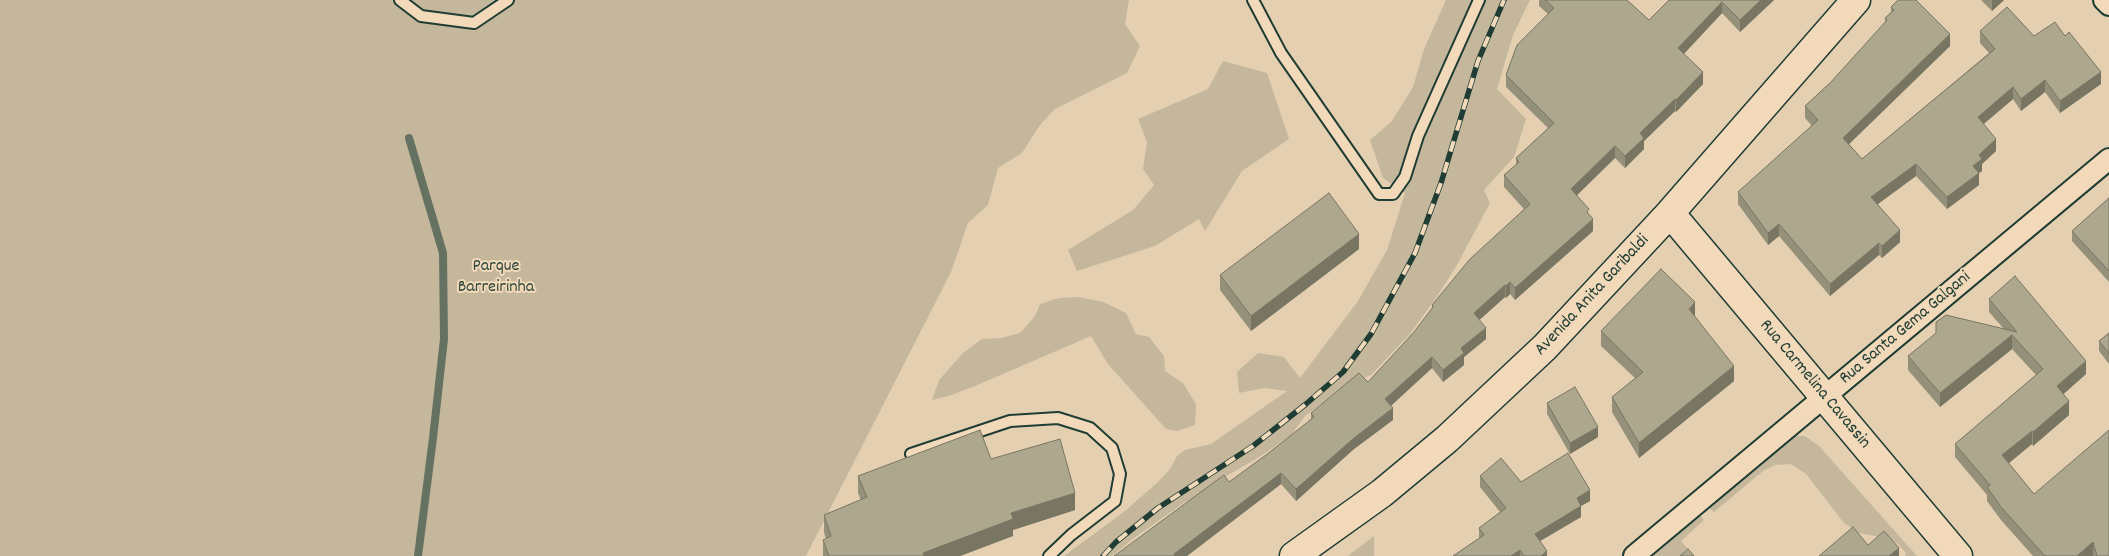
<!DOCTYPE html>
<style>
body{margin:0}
canvas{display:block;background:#e4d0b1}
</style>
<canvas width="2109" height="556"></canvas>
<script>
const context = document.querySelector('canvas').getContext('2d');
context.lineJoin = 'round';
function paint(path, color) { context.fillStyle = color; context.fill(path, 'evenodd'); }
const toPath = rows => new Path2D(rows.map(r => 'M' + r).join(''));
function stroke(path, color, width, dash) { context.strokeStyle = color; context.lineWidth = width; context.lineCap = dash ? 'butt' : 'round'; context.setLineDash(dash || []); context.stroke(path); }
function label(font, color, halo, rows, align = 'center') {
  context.font = font + ' Dekko,sans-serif'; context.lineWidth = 4; context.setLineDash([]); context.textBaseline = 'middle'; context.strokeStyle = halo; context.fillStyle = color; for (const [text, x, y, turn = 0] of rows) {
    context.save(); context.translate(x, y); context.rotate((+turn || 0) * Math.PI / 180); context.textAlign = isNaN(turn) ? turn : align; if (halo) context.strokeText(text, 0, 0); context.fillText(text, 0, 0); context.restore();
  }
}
paint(toPath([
 [0,0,1129,0,1125,24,1140,46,1127,73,1055,109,1040,125,1022,153,998,168,988,205,968,223,951,272,806,556,0,556],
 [1446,0,1530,0,1513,35,1497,89,1526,119,1514,157,1484,190,1490,203,1457,265,1438,295,1410,334,1371,375,1348,384,1305,416,1292,434,1261,456,1223,478,1204,494,1185,502,1134,538,1112,556,1064,556,1125,511,1158,482,1170,469,1177,456,1185,450,1211,444,1287,391,1264,388,1239,393,1237,372,1258,353,1284,357,1300,378,1358,301,1387,250,1405,193,1383,178,1370,140,1392,121,1413,87,1424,49],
 [1223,61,1267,73,1289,139,1242,171,1205,231,1199,219,1155,246,1077,271,1068,250,1133,210,1154,185,1143,169,1147,142,1138,119,1208,89],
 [1078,297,1103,302,1126,313,1136,334,1149,337,1164,356,1165,371,1183,383,1196,404,1195,425,1177,431,1166,429,1108,364,1091,336,975,386,949,396,932,400,939,380,963,353,982,339,1001,338,1020,333,1035,316,1040,304,1059,298],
 [1788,435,1805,436,1819,446,1917,556,1905,556,1906,553,1897,543,1886,538,1859,533,1844,523,1806,474,1791,464,1775,465,1763,471,1714,512,1709,508,1706,504],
 [1696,511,1704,520,1681,541,1694,556,1645,556],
 [1374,536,1374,556,1348,556]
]), '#c4b79c');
stroke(toPath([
 [409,138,443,253,444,339,433,438,418,556]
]), '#667261', 8);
const service = toPath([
 [400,0,421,16,474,23,508,0],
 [1253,0,1281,53,1379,194,1393,194,1405,177,1418,136,1479,0],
 [911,454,1010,421,1058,418,1090,428,1112,448,1120,474,1115,501,1071,535,1049,556]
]);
const minor = toPath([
 [2104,0,2109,5],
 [1634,556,2109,159]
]);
const secondary = toPath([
 [1670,213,1958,556],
 [1294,556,1382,493,1447,439,1545,347,1670,213,1856,0]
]);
stroke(service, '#1f3d34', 14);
stroke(minor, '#1f3d34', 24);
stroke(secondary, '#1f3d34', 31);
stroke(service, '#f1d9b9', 10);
stroke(minor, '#f1d9b9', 20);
stroke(secondary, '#f1d9b9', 28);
const rail = toPath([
 [1103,556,1116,542,1158,508,1253,446,1306,404,1343,372,1371,334,1415,253,1441,183,1478,61,1504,0]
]);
stroke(rail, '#1f3d34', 5.5);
stroke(rail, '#f1d9b9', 4, [11]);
paint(toPath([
 [1539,0,1627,0,1649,20,1669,0,1774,0,1740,32,1722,13,1684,54,1703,84,1676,112,1675,111,1644,141,1644,149,1625,168,1615,158,1577,195,1589,215,1593,231,1515,300,1510,294,1506,298,1505,297,1479,320,1486,339,1464,357,1464,365,1443,382,1432,368,1391,406,1393,420,1354,449,1296,501,1281,484,1187,556,1114,556,1229,482,1266,455,1311,420,1311,413,1368,382,1414,332,1432,309,1432,305,1524,209,1504,187,1504,175,1516,165,1516,158,1548,128,1506,87,1506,75,1548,14,1539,6],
 [1981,0,2004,0,1992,11],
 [1891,7,1950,46,1849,144,1862,159,1989,53,1980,43,1980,31,2034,36,2101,84,2060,113,2045,92,2021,111,2013,99,1983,124,1996,151,1982,164,1982,171,1978,173,1979,185,1947,209,1916,176,1878,204,1900,242,1882,258,1879,255,1830,296,1779,236,1768,245,1738,204,1738,192,1812,126,1805,118,1805,106,1831,82,1885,23,1885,18,1891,12],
 [2109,198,2109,282,2072,241,2072,231],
 [1359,249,1251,331,1220,290,1220,275],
 [1989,299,2086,374,2063,394,2069,415,2033,446,2032,444,2008,463,2034,494,2109,556,2033,556,2001,520,1987,501,1987,495,1955,457,1955,444,2036,375,2012,349,1940,407,1908,370,1908,356,2003,328,1989,312],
 [1695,317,1734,381,1639,458,1612,412,1612,397,1635,378,1601,346,1601,331],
 [2109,333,2109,364,2099,351,2099,341],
 [1547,403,1598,437,1570,454,1547,414],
 [991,459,1075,510,1013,530,1013,536,960,556,823,556,823,540,826,539,824,532,824,515,861,500,858,493,858,476],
 [1480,476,1521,482,1590,501,1581,506,1581,517,1540,541,1547,556,1453,556,1479,538,1479,528,1500,512,1480,487]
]), '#959079');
paint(toPath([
 [1761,0,1774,0,1740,32,1740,20],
 [1992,0,2004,0,1992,11],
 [1722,2,1722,13,1678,60,1678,48],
 [1950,34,1950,46,1843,150,1843,138],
 [1703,72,1703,84,1676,112,1676,100],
 [2101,72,2101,84,2060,113,2060,101],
 [2045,80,2045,92,2021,111,2021,99],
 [2013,87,2013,99,1978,129,1978,117],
 [1675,99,1675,111,1644,141,1644,149,1625,168,1625,156,1640,133],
 [1996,139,1996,151,1982,164,1982,171,1977,175,1979,173,1979,185,1947,209,1947,197,1973,166,1979,155],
 [1615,146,1615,158,1571,201,1571,189],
 [1916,164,1916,176,1871,209,1871,197],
 [1593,219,1593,231,1515,300,1515,288],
 [1779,224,1779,236,1768,245,1768,233],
 [1900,230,1900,242,1882,258,1882,246],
 [1359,234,1359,249,1251,331,1251,316],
 [1879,243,1879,255,1830,296,1830,284],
 [1510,282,1510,294,1506,298,1506,286],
 [1505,285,1505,297,1474,325,1474,313],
 [1695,302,1695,317,1689,309],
 [1486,328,1486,339,1464,357,1464,365,1443,382,1443,370,1461,348],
 [2012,335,2012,349,1940,407,1940,393],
 [1432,357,1432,368,1385,411,1385,399],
 [2086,361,2086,374,2057,400,2057,386],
 [1734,366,1734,381,1639,458,1639,443],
 [2069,401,2069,415,2033,446,2033,432],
 [1393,408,1393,420,1354,449,1296,501,1296,489,1354,438],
 [1598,427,1598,437,1570,454,1570,443],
 [2032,431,2032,444,2002,469,2002,455],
 [1281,473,1281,484,1187,556,1174,556,1174,554],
 [1590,490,1590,501,1581,506,1581,517,1535,544,1535,534,1577,498],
 [1075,493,1075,510,1013,530,1013,536,960,556,923,556,923,553,1011,513],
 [2093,542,2093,556,2077,556],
 [1899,548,1899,556,1889,556],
 [1520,550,1520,556,1511,556],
 [1547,551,1547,556,1541,556]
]), '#797563');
const building = toPath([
 [1545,0,1627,0,1649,20,1669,0,1761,0,1740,20,1722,2,1678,48,1703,72,1676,100,1675,99,1640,133,1644,138,1625,156,1615,146,1571,189,1589,209,1587,212,1593,219,1515,288,1510,282,1506,286,1505,285,1474,313,1486,328,1461,348,1464,353,1443,370,1432,357,1385,399,1393,408,1354,438,1296,489,1281,473,1174,554,1175,556,1114,556,1224,475,1229,482,1266,455,1314,417,1311,413,1359,373,1368,382,1414,332,1433,307,1432,305,1470,259,1530,204,1504,175,1519,162,1516,158,1554,123,1506,75,1517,45,1554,8,1545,0],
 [1898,0,1916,0,1950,34,1843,138,1862,159,1995,49,1980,31,2007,7,2034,36,2055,22,2065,36,2069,32,2101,72,2060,101,2045,80,2021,99,2013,87,1978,117,1996,139,1979,155,1982,159,1973,166,1979,173,1947,197,1916,164,1871,197,1900,230,1882,246,1879,243,1830,284,1779,224,1768,233,1738,192,1818,120,1805,106,1831,82,1887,20,1885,18,1894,10,1891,7,1898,0],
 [1329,193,1359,234,1251,316,1220,275,1329,193],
 [2109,198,2109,271,2072,231,2109,198],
 [1661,269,1695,302,1689,309,1734,366,1639,443,1612,397,1643,372,1601,331,1661,269],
 [2015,276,2086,361,2057,386,2069,401,2033,432,2032,431,2002,455,2034,494,2109,430,2109,556,2097,556,2093,542,2077,556,2045,556,2001,507,1987,487,1990,485,1955,444,2043,369,2012,335,1940,393,1908,356,1936,333,1936,322,1946,315,2017,332,1989,299,2015,276],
 [2109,333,2109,353,2099,341,2109,333],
 [1575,387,1598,427,1570,443,1547,403,1575,387],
 [980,430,991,459,1060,439,1075,493,1011,513,1013,519,923,553,924,556,829,556,823,540,831,536,824,515,867,497,858,476,980,430],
 [1568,453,1590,490,1577,498,1581,506,1535,534,1547,551,1541,556,1524,556,1520,550,1511,556,1453,556,1484,535,1479,528,1506,508,1480,476,1501,458,1521,482,1568,453],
 [1853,527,1868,545,1884,531,1899,548,1889,556,1819,556,1853,527],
 [1688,549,1694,556,1680,556,1688,549]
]);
paint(building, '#ada78d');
stroke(building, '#797563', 1);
label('18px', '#30493e', '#f1d9b9', [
 ["Parque",496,268],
 ["Barreirinha",496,289]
]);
label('18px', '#1f3d34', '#f1d9b9', [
 ["Avenida Anita Garibaldi",1593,296,-47],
 ["Rua Santa Gema Galgani",1906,329,-40],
 ["Rua Carmelina Cavassin",1814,385,50]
]);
</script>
